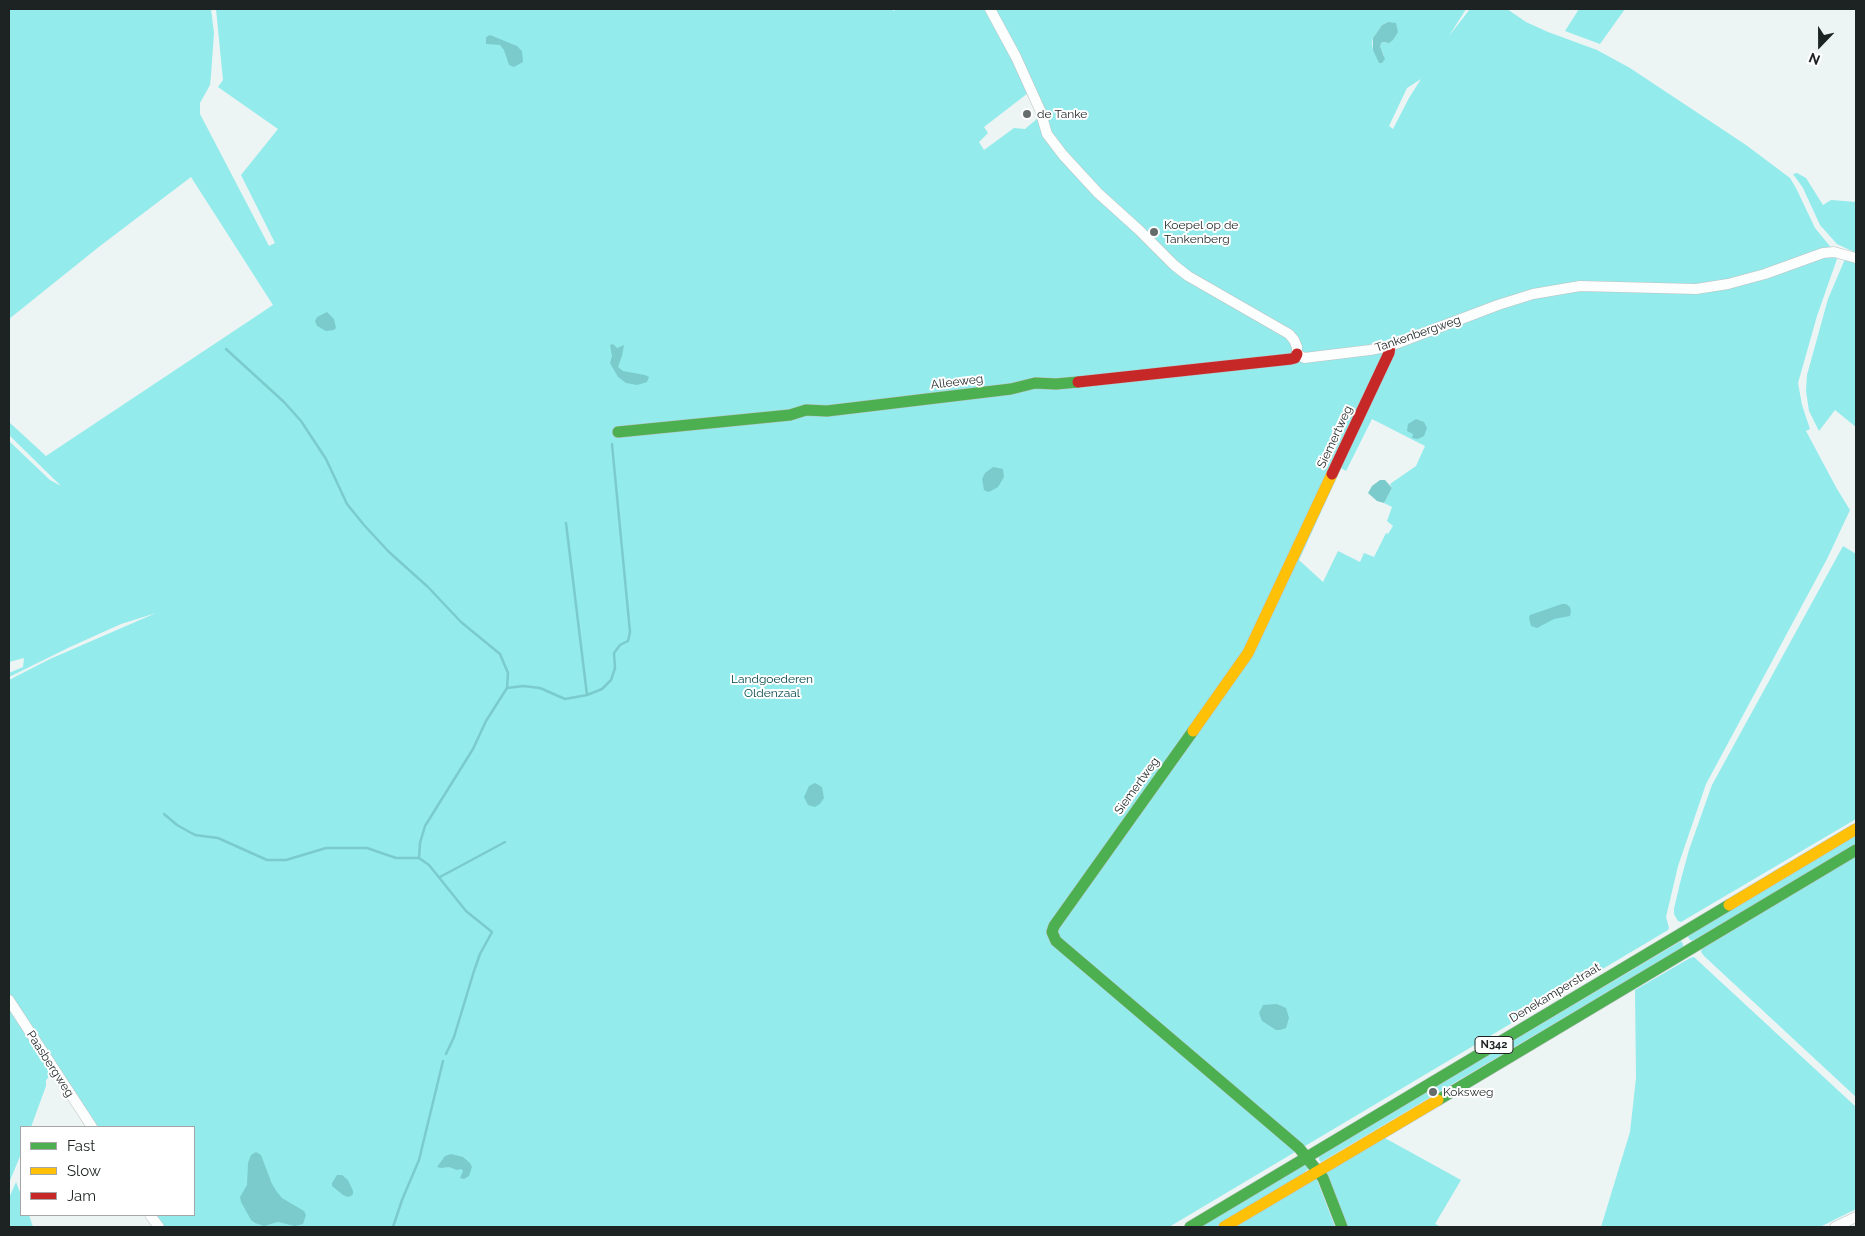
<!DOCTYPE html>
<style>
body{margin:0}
#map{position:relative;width:1865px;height:1236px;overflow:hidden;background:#ecf4f4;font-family:Raleway,sans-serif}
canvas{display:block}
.frame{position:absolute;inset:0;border:10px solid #1d2323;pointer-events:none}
.legend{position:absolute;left:20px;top:1126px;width:175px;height:90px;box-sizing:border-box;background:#fff;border:1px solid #a5a7a7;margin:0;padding:6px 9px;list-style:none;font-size:15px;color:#1d2323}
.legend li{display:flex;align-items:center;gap:10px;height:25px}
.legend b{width:25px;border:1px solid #a5a7a7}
.north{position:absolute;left:1795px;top:20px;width:50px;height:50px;-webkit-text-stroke:4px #fff;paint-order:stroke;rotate:202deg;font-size:14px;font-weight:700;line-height:20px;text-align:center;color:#1d2323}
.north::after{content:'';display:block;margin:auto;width:18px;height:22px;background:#1d2323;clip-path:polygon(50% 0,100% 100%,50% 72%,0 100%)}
</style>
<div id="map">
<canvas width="1865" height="1236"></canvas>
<div class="frame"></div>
<ul class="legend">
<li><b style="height:6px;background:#4caf50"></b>Fast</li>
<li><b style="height:6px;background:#ffc107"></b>Slow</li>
<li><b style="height:6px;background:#c62828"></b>Jam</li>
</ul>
<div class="north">N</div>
</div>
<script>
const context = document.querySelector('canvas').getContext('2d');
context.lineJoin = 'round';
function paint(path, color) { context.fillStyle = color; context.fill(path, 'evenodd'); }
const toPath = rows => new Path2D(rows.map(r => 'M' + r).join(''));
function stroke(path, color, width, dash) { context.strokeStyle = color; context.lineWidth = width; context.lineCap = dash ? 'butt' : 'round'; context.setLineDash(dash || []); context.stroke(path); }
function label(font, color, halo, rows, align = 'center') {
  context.font = font + ' Raleway,sans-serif'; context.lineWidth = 4; context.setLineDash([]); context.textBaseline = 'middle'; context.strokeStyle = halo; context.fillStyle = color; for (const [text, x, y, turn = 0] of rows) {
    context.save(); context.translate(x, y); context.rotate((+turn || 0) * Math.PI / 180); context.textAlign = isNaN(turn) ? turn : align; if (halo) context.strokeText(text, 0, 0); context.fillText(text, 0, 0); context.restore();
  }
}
paint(toPath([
 [9,9,211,9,214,33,211,75,210,85,200,103,200,114,269,246,275,243,241,175,278,129,218,87,223,80,216,9,891,9,894,11,896,9,1466,9,1449,36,1470,9,1507,9,1526,22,1548,32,1597,50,1630,68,1746,145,1790,178,1796,188,1815,228,1838,256,1817,316,1798,383,1802,405,1810,429,1806,431,1837,489,1850,510,1827,559,1706,784,1678,866,1666,917,1669,928,1668,930,1169,1227,164,1227,155,1215,194,1215,194,1127,96,1127,63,1077,51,1079,49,1077,46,1080,46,1086,31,1127,21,1127,21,1154,9,1183,9,680,50,659,156,613,121,624,70,647,9,677,9,673,23,667,24,658,9,662,9,441,50,480,61,486,9,435,9,422,46,456,273,305,191,177,100,246,9,319],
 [1388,22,1387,43,1382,42,1380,46,1384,56,1384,61,1373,50,1372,43,1373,38,1382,25],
 [1421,79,1409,98,1393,129,1389,126,1407,88],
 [1028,93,1038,118,1025,129,1014,128,984,150,979,142,988,133,984,127],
 [1372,419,1425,446,1416,466,1390,484,1392,488,1384,503,1392,507,1387,521,1393,526,1388,534,1386,533,1374,557,1364,553,1360,562,1338,551,1323,582,1299,560,1341,468,1346,471],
 [1579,9,1625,9,1600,44,1565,31],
 [1797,173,1806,178,1823,205,1831,200,1856,202,1856,253,1837,244,1820,225,1803,188,1793,174],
 [1845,259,1856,259,1856,427,1835,410,1819,431,1809,411,1806,391,1807,375,1828,299],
 [1843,546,1856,554,1856,819,1681,922,1678,921,1674,914,1674,909,1680,883,1689,850,1712,785],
 [1856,831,1856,846,1692,941,1689,939,1688,936],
 [1856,856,1856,1097,1704,956,1701,952,1702,949],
 [1681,941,1683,944,1683,947,1321,1162,1319,1160,1319,1156],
 [1694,957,1856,1107,1856,1209,1820,1227,1601,1227,1630,1132,1636,1078,1635,990,1690,958],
 [1383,1137,1461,1180,1435,1224,1441,1227,1344,1227,1325,1172],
 [1302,1164,1311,1166,1297,1179,1215,1227,1195,1227],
 [1316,1177,1335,1227,1232,1227],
 [16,1182,21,1195,21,1215,29,1215,33,1227,9,1227,9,1198]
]), '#93ebec');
paint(toPath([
 [1388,22,1396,23,1398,32,1393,40,1389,43,1382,42,1380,46,1385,59,1382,63,1379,63,1373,50,1373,38,1382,25],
 [490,35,517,46,522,51,523,62,514,67,509,65,504,50,500,45,486,44,486,37],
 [327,312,334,319,336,328,334,330,326,331,317,326,315,321,317,317],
 [613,344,617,348,624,345,622,356,618,367,623,371,645,375,649,377,647,382,637,385,626,383,618,377,610,363,612,356,610,345],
 [1416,419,1424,422,1427,428,1424,436,1418,439,1412,438,1413,434,1407,431,1408,424],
 [993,467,1003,469,1004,477,998,487,991,491,988,492,984,490,982,479,985,473],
 [1380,480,1385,480,1392,488,1384,503,1377,501,1368,493,1372,486],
 [1562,604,1566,604,1570,607,1571,611,1570,616,1554,619,1537,628,1531,626,1529,618,1530,615],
 [815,783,822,787,824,798,820,804,815,807,808,805,804,797,809,786],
 [1277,1004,1286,1008,1289,1018,1286,1028,1280,1030,1276,1030,1262,1021,1259,1013,1263,1005],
 [256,1152,261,1155,272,1184,277,1192,282,1198,304,1211,306,1215,303,1224,295,1226,278,1222,264,1226,255,1223,251,1220,241,1202,240,1197,247,1185,248,1163,251,1155],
 [451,1154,463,1157,470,1163,472,1167,469,1176,464,1179,460,1178,463,1171,461,1169,457,1170,449,1167,441,1168,437,1167,445,1156],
 [337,1175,342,1175,348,1180,353,1191,353,1194,351,1196,348,1197,343,1195,332,1186,332,1183]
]), '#7bcbcc');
stroke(toPath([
 [226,349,284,402,301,421,326,459,347,504,364,525,389,552,428,587,461,622,500,654,508,673,507,688],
 [566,523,587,695],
 [164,814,177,825,195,835,218,838,267,860,286,860,326,848,367,848,396,858,419,858,429,865,466,911,492,932,480,954,474,971,454,1037,446,1054],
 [419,858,420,843,425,826,473,749,486,721,507,688,523,686,540,688,565,699,587,695,602,689,611,680,615,668,614,653,620,645,628,641,630,632,612,444],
 [440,877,505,842],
 [393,1227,402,1200,419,1160,443,1061]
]), '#7bcbcc', 2.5);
const street = toPath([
 [990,9,1016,57,1040,110,1047,134,1063,155,1098,193,1139,230,1174,265,1188,276,1289,334,1294,340,1297,347,1297,354,1304,358,1370,350,1390,346,1498,305,1533,294,1580,286,1696,289,1728,284,1765,274,1823,253,1834,252,1856,258],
 [9,1000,92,1127],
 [150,1215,159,1227],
 [1835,1227,1856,1217]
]);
const fast = toPath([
 [618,432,790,415,806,410,827,411,1011,389,1035,383,1056,384,1078,382],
 [1193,731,1054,926,1052,932,1056,941,1299,1148,1323,1178,1342,1227],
 [1438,1100,1856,850],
 [1190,1227,1729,905]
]);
const slow = toPath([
 [1193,731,1248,653,1332,474],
 [1729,905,1856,829],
 [1224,1227,1438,1100]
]);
const jam = toPath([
 [1078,382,1291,359,1295,358,1297,354],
 [1332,474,1389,353,1390,346]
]);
stroke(street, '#bdc2c2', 11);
stroke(fast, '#bdc2c2', 12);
stroke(slow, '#bdc2c2', 12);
stroke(jam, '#bdc2c2', 12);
stroke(street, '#fcfdfd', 10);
stroke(fast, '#4caf50', 11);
stroke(slow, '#ffc107', 11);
stroke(jam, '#c62828', 11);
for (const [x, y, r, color] of [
 [1027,114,5,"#656c6c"],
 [1154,232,5,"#656c6c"],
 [1433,1092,5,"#656c6c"]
]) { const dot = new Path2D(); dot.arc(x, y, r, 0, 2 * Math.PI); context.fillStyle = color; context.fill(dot); stroke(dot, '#fff', 2); }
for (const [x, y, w] of [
 [1494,1045,38]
]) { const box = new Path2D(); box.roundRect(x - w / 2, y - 8.5, w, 17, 4); context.fillStyle = '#fff'; context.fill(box); stroke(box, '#1d2323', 1); }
label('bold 11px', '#1d2323', null, [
 ["N342",1494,1045]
]);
label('12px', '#1d2323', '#fff', [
 ["de Tanke",1037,114],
 ["Koepel op de",1164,225],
 ["Tankenberg",1164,239],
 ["Koksweg",1443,1092]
], 'left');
label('12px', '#1d2323', '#fff', [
 ["Tankenbergweg",1418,334,-19],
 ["Alleeweg",957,382,-7],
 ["Siemertweg",1335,437,-65],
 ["Siemertweg",1137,786,-54],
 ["Denekamperstraat",1555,993,-31],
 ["Paasbergweg",50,1064,57]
]);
label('12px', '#004748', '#fff', [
 ["Landgoederen",772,679],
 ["Oldenzaal",772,693]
]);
</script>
